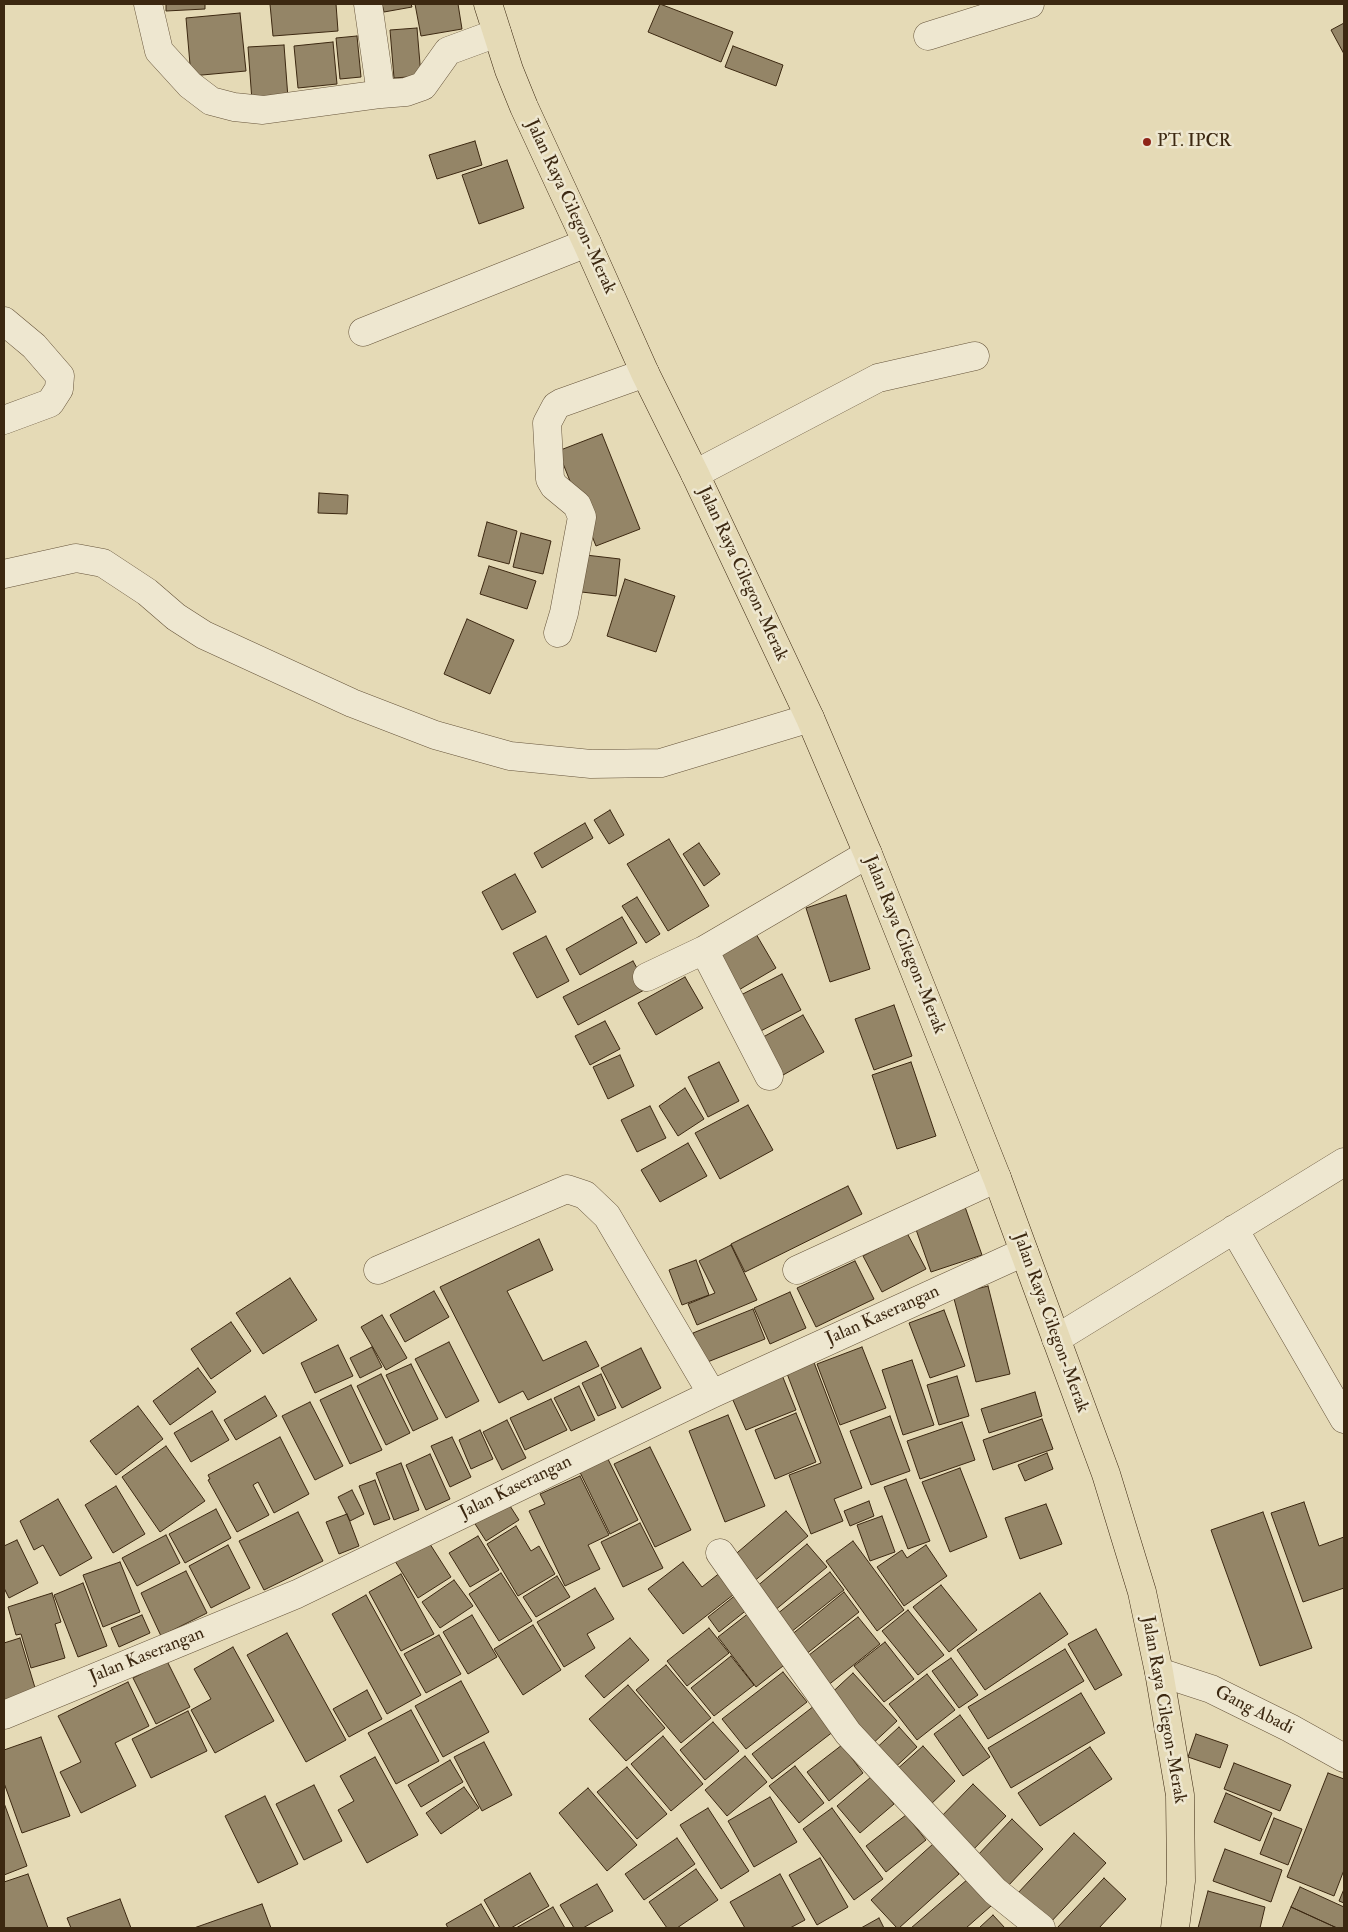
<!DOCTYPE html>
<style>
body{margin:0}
#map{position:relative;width:1348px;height:1932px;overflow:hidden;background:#e5dab6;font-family:"IM FELL Double Pica",serif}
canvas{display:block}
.frame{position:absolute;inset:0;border:5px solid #3c2811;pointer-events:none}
</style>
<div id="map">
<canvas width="1348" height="1932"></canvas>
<div class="frame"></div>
</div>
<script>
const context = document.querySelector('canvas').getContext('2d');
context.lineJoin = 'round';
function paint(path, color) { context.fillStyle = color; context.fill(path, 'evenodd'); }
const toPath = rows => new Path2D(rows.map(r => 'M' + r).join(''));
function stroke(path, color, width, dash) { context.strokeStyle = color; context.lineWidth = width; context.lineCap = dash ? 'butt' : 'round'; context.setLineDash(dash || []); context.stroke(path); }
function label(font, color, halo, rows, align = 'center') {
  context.font = font + ' "IM FELL Double Pica",serif'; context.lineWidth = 5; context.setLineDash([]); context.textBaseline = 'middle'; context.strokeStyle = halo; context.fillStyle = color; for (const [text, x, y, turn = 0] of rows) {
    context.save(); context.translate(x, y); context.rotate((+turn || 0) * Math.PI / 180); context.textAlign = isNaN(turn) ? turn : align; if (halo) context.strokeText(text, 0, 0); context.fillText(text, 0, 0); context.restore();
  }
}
const building = toPath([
 [166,4,205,4,205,9,166,11,166,4],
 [270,4,336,4,338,31,273,36,270,4],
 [382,4,411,4,412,7,384,12,382,4],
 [415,4,458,4,462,29,421,36,415,4],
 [660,4,733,32,721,62,648,32,660,4],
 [240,13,246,71,191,76,186,18,240,13],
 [1344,23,1344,54,1331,30,1344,23],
 [417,28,421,76,394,78,390,30,417,28],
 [357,36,361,77,340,79,336,38,357,36],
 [333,42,337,84,298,88,294,46,333,42],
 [284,45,288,98,252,101,248,47,284,45],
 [733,46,783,65,776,86,725,67,733,46],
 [475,141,482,165,437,179,429,155,475,141],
 [507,160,524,208,479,224,462,175,507,160],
 [602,434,640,529,596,546,558,451,602,434],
 [319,493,348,495,347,514,318,513,319,493],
 [487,522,517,531,509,564,478,556,487,522],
 [521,533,551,541,543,574,513,567,521,533],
 [577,554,620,559,616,596,573,591,577,554],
 [489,566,536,581,527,609,480,594,489,566],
 [625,579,675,596,656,652,607,636,625,579],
 [467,619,514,640,490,694,444,674,467,619],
 [610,810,624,835,609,844,594,820,610,810],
 [585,823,593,838,542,868,534,853,585,823],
 [669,839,709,906,668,931,627,864,669,839],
 [699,843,720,874,704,886,683,854,699,843],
 [515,874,536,912,502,930,482,892,515,874],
 [846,895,870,969,830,982,806,908,846,895],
 [637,897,660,934,646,943,622,906,637,897],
 [622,917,637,943,580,975,566,949,622,917],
 [756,934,776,968,732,994,712,960,756,934],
 [546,936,569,981,537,998,513,953,546,936],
 [633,961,648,988,578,1025,563,997,633,961],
 [782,974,801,1010,755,1034,735,998,782,974],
 [685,977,703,1008,656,1035,638,1003,685,977],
 [894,1005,912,1056,874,1070,855,1019,894,1005],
 [803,1015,824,1052,776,1079,756,1041,803,1015],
 [605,1021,620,1049,590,1065,575,1036,605,1021],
 [620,1055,634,1086,608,1099,593,1067,620,1055],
 [719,1062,739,1101,708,1117,688,1077,719,1062],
 [911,1062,936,1136,897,1149,872,1075,911,1062],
 [685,1088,704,1119,678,1136,659,1106,685,1088],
 [748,1105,773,1150,720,1179,695,1133,748,1105],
 [650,1106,666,1138,637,1152,621,1120,650,1106],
 [688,1143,707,1176,660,1202,641,1170,688,1143],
 [848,1186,862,1214,745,1272,731,1244,848,1186],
 [964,1204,982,1255,931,1272,913,1221,964,1204],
 [907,1233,926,1269,882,1292,863,1256,907,1233],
 [539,1239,553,1270,507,1291,543,1361,586,1341,599,1366,528,1400,523,1391,499,1403,440,1287,539,1239],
 [731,1245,757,1300,697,1325,688,1304,715,1293,699,1261,731,1245],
 [696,1260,709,1295,682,1305,669,1270,696,1260],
 [855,1261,874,1299,816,1327,797,1288,855,1261],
 [290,1278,317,1320,263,1354,236,1313,290,1278],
 [988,1286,1010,1374,976,1382,953,1295,988,1286],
 [434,1291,449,1317,405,1342,390,1315,434,1291],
 [790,1292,806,1328,770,1344,754,1308,790,1292],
 [753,1309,765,1339,705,1363,693,1333,753,1309],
 [944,1310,965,1366,930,1378,909,1323,944,1310],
 [382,1315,407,1358,386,1370,361,1327,382,1315],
 [231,1322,251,1351,211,1379,191,1349,231,1322],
 [449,1342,479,1401,446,1418,415,1359,449,1342],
 [338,1345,353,1376,315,1393,301,1363,338,1345],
 [372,1347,382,1367,360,1378,350,1358,372,1347],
 [862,1347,886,1408,840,1425,817,1364,862,1347],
 [641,1348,661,1388,622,1408,601,1368,641,1348],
 [810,1352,862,1488,834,1499,843,1521,811,1534,789,1475,821,1463,783,1363,810,1352],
 [912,1360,934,1425,903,1435,882,1370,912,1360],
 [411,1364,438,1419,413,1431,386,1375,411,1364],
 [198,1368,216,1392,170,1425,153,1401,198,1368],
 [780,1370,796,1410,746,1430,729,1391,780,1370],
 [381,1374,410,1433,386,1445,357,1386,381,1374],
 [601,1374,616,1408,598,1416,582,1383,601,1374],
 [957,1376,969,1416,939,1425,927,1385,957,1376],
 [351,1385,382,1450,350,1464,320,1400,351,1385],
 [579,1386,595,1420,571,1431,554,1398,579,1386],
 [1035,1392,1042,1416,989,1433,981,1409,1035,1392],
 [265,1396,277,1416,236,1440,224,1420,265,1396],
 [551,1399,567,1430,525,1450,510,1418,551,1399],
 [310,1402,343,1466,315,1480,282,1416,310,1402],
 [138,1406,163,1439,116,1475,90,1441,138,1406],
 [212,1411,229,1440,191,1462,174,1433,212,1411],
 [796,1413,816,1462,775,1479,755,1430,796,1413],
 [728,1415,765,1506,725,1522,689,1431,728,1415],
 [890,1416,910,1471,871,1485,850,1431,890,1416],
 [1042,1419,1053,1449,993,1470,983,1440,1042,1419],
 [507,1420,526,1458,502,1470,483,1432,507,1420],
 [962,1422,975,1460,920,1479,907,1441,962,1422],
 [480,1430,493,1459,471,1469,459,1440,480,1430],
 [280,1437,309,1494,274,1513,258,1482,253,1485,269,1515,237,1532,208,1480,210,1479,208,1475,280,1437],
 [452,1437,471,1477,450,1487,431,1446,452,1437],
 [166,1446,205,1501,160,1532,122,1477,166,1446],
 [650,1447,691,1530,655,1547,614,1464,650,1447],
 [603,1449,638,1520,610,1534,575,1462,603,1449],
 [1047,1453,1053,1469,1025,1481,1018,1465,1047,1453],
 [430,1454,450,1499,426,1510,406,1465,430,1454],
 [401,1463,419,1510,394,1520,376,1473,401,1463],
 [960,1468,987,1537,950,1552,922,1482,960,1468],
 [580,1476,609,1535,588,1545,600,1569,565,1586,529,1511,545,1504,540,1494,580,1476],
 [906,1479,930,1541,908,1549,884,1487,906,1479],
 [375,1480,390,1519,374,1525,359,1486,375,1480],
 [116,1486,145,1534,113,1553,85,1505,116,1486],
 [352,1490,364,1514,350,1521,338,1497,352,1490],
 [503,1495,519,1520,486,1541,470,1516,503,1495],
 [58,1499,92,1558,60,1576,43,1545,34,1550,20,1521,58,1499],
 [869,1501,874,1516,850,1526,844,1511,869,1501],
 [1304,1502,1319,1546,1344,1537,1344,1588,1303,1602,1271,1513,1304,1502],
 [1046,1504,1062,1544,1020,1559,1005,1518,1046,1504],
 [216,1509,231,1538,185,1563,169,1534,216,1509],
 [786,1511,808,1536,752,1583,731,1558,786,1511],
 [298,1512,323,1561,264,1590,239,1541,298,1512],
 [1263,1512,1312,1648,1260,1666,1211,1530,1263,1512],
 [347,1514,359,1546,339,1554,326,1522,347,1514],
 [882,1516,895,1552,870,1561,857,1525,882,1516],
 [640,1523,663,1568,623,1587,601,1542,640,1523],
 [516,1526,531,1551,539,1546,555,1574,518,1596,487,1544,516,1526],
 [166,1535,180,1563,137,1586,122,1558,166,1535],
 [478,1536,499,1570,470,1587,449,1553,478,1536],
 [17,1540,38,1583,9,1598,4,1588,4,1546,17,1540],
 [428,1541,451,1577,418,1598,395,1561,428,1541],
 [853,1541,904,1610,877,1631,826,1561,853,1541],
 [807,1544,827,1567,774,1611,755,1588,807,1544],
 [228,1545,250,1588,211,1608,189,1566,228,1545],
 [926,1545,947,1576,904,1606,877,1567,902,1550,907,1558,926,1545],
 [120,1562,140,1612,103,1627,83,1575,120,1562],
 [683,1562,702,1587,726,1568,742,1588,683,1634,648,1589,683,1562],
 [186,1571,207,1613,161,1636,141,1593,186,1571],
 [830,1572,844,1590,786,1636,772,1618,830,1572],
 [501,1573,532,1621,499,1641,469,1594,501,1573],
 [401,1574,434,1634,401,1651,369,1592,401,1574],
 [557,1576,570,1597,536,1617,523,1597,557,1576],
 [454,1580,473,1606,440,1628,422,1602,454,1580],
 [83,1583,107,1646,78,1657,54,1595,83,1583],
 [941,1585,977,1630,949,1652,913,1607,941,1585],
 [595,1588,614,1619,587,1634,595,1648,564,1667,537,1622,595,1588],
 [742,1590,753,1605,719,1632,708,1617,742,1590],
 [844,1592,859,1612,800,1659,785,1640,844,1592],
 [52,1593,61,1622,55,1624,65,1658,31,1668,21,1634,16,1635,8,1607,52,1593],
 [1040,1593,1068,1634,985,1690,957,1650,1040,1593],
 [366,1595,421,1695,387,1714,332,1614,366,1595],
 [754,1609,792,1659,756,1687,718,1637,754,1609],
 [908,1610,944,1655,918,1675,882,1631,908,1610],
 [142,1615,150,1633,119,1647,111,1628,142,1615],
 [472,1615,497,1657,468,1674,443,1632,472,1615],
 [858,1617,880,1644,822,1690,800,1662,858,1617],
 [533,1625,561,1670,523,1695,494,1649,533,1625],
 [709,1628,729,1653,687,1686,667,1661,709,1628],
 [1096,1629,1122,1675,1095,1690,1068,1644,1096,1629],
 [287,1633,346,1740,306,1762,247,1655,287,1633],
 [439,1635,461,1674,426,1693,404,1654,439,1635],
 [20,1638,36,1691,4,1701,4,1643,20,1638],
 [630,1638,649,1660,604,1698,585,1676,630,1638],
 [885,1642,914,1679,884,1702,854,1666,885,1642],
 [233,1647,274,1721,215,1753,191,1710,211,1699,194,1669,233,1647],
 [1065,1649,1084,1681,988,1739,968,1707,1065,1649],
 [731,1656,754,1685,714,1716,691,1688,731,1656],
 [951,1658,978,1695,959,1708,932,1671,951,1658],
 [167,1661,190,1707,156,1724,133,1678,167,1661],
 [666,1665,711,1718,681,1743,636,1690,666,1665],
 [783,1672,807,1702,746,1749,722,1719,783,1672],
 [853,1673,897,1721,869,1747,825,1699,853,1673],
 [927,1674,955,1710,917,1740,889,1704,927,1674],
 [461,1681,489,1732,443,1757,415,1706,461,1681],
 [128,1682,149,1726,115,1743,136,1786,81,1813,60,1772,81,1762,58,1716,128,1682],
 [628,1685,665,1728,626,1761,589,1719,628,1685],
 [367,1690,382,1719,349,1737,333,1709,367,1690],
 [1081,1693,1105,1733,1011,1788,988,1748,1081,1693],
 [814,1706,834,1731,772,1779,752,1754,814,1706],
 [411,1710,439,1761,396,1784,368,1733,411,1710],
 [188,1711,207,1751,151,1778,132,1739,188,1711],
 [960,1715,990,1757,963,1776,934,1734,960,1715],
 [713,1722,739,1751,705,1780,680,1750,713,1722],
 [899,1727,917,1747,889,1773,871,1753,899,1727],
 [1196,1734,1228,1745,1220,1768,1188,1757,1196,1734],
 [663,1736,703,1784,671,1811,631,1764,663,1736],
 [41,1737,70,1816,22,1833,4,1783,4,1750,41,1737],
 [484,1742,512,1795,482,1811,454,1757,484,1742],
 [842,1745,863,1773,829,1801,807,1772,842,1745],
 [923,1746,955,1781,928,1807,895,1771,923,1746],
 [1090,1747,1112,1779,1040,1826,1018,1793,1090,1747],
 [745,1756,767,1782,727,1816,705,1790,745,1756],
 [375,1757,418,1835,367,1863,338,1810,354,1801,340,1776,375,1757],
 [450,1760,463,1782,421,1807,408,1785,450,1760],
 [1234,1763,1291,1785,1280,1811,1224,1789,1234,1763],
 [795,1766,824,1803,799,1823,769,1786,795,1766],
 [627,1767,667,1814,637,1839,597,1792,627,1767],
 [1328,1773,1344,1779,1344,1870,1334,1896,1287,1877,1328,1773],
 [871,1777,894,1804,860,1833,837,1806,871,1777],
 [973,1784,1006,1816,969,1854,936,1822,973,1784],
 [314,1785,342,1841,304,1860,276,1804,314,1785],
 [464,1787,479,1808,441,1834,426,1813,464,1787],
 [588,1788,637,1845,607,1871,559,1813,588,1788],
 [1226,1793,1272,1813,1260,1841,1214,1822,1226,1793],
 [265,1796,298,1864,258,1883,225,1816,265,1796],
 [770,1797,797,1842,754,1867,728,1821,770,1797],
 [4,1803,27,1866,4,1875,4,1803],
 [708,1808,749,1871,721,1889,680,1825,708,1808],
 [832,1808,883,1879,854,1900,803,1829,832,1808],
 [906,1815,926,1840,886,1872,866,1846,906,1815],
 [1274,1818,1302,1829,1288,1865,1260,1854,1274,1818],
 [1012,1819,1043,1849,1007,1887,976,1857,1012,1819],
 [1074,1833,1106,1863,1049,1924,1017,1894,1074,1833],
 [677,1838,695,1864,644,1900,625,1874,677,1838],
 [933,1844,959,1874,899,1928,897,1928,871,1900,933,1844],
 [1225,1849,1282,1870,1271,1902,1213,1881,1225,1849],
 [820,1858,848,1907,817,1925,789,1875,820,1858],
 [696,1869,718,1900,677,1928,667,1928,649,1902,696,1869],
 [530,1873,549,1906,511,1928,500,1928,484,1900,530,1873],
 [28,1874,48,1928,4,1928,4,1882,28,1874],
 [780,1874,805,1920,790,1928,745,1928,730,1902,780,1874],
 [1104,1878,1126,1899,1099,1928,1057,1928,1104,1878],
 [968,1879,991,1906,966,1928,911,1928,968,1879],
 [597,1884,613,1911,583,1928,574,1928,560,1905,597,1884],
 [1300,1887,1344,1907,1344,1928,1337,1928,1291,1907,1300,1887],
 [1344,1889,1344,1903,1339,1901,1344,1889],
 [1208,1891,1265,1907,1260,1928,1198,1928,1208,1891],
 [120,1899,131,1928,71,1928,67,1918,120,1899],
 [262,1904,271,1928,194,1928,262,1904],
 [481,1904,495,1928,448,1928,446,1924,481,1904],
 [553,1907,565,1928,516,1928,553,1907],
 [1291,1907,1337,1928,1282,1928,1291,1907],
 [993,1915,1005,1928,979,1928,993,1915],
 [879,1918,884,1928,861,1928,879,1918]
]);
paint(building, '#948567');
stroke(building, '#3c2811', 1);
const minor = toPath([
 [148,4,159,51,190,85,211,101,234,107,263,110,381,94,368,4],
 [928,36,1030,4],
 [381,94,406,92,423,86,448,51,497,33],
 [4,321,34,346,60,376,59,389,50,403,4,420],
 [363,332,587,243],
 [695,474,878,378,975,356],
 [4,574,76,558,103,563,147,592,176,617,204,635,352,703,435,735,510,756,591,764,661,763,810,718],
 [558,633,564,613,582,517,577,505,554,486,550,479,547,423,556,406,561,403,645,373],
 [704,950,769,1076],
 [647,977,704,950,868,854],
 [1234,1229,1344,1419],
 [378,1270,567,1189,585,1195,607,1216,712,1394],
 [797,1270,997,1178],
 [1056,1339,1344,1162],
 [720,1553,848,1733,995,1891,1041,1928],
 [1159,1672,1211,1689,1290,1728,1344,1758],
 [4,1715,297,1594,712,1394,1024,1252]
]);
const highway = toPath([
 [488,4,509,70,524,107,587,243,645,373,695,474,810,718,868,854,997,1178,1106,1474,1142,1592,1159,1672,1180,1795,1181,1881,1175,1928]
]);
stroke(minor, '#66543a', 29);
stroke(highway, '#3c2811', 29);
stroke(minor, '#eee7d0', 28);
stroke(highway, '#e5dab6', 28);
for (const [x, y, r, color] of [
 [1147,142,5,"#8f2418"]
]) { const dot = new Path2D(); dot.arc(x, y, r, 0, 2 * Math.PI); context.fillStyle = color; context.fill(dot); stroke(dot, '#eee7d0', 2); }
label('18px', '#3c2811', '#eee7d0', [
 ["PT. IPCR",1157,142]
], 'left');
label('18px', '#3c2811', '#eee7d0', [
 ["Jalan Raya Cilegon-Merak",570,207,65],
 ["Jalan Raya Cilegon-Merak",742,574,65],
 ["Jalan Raya Cilegon-Merak",904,945,68],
 ["Jalan Kaserangan",883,1316,-24],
 ["Jalan Raya Cilegon-Merak",1050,1323,70],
 ["Jalan Kaserangan",516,1488,-26],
 ["Jalan Kaserangan",147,1656,-22],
 ["Jalan Raya Cilegon-Merak",1163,1710,80],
 ["Gang Abadi",1254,1711,27]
]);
</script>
